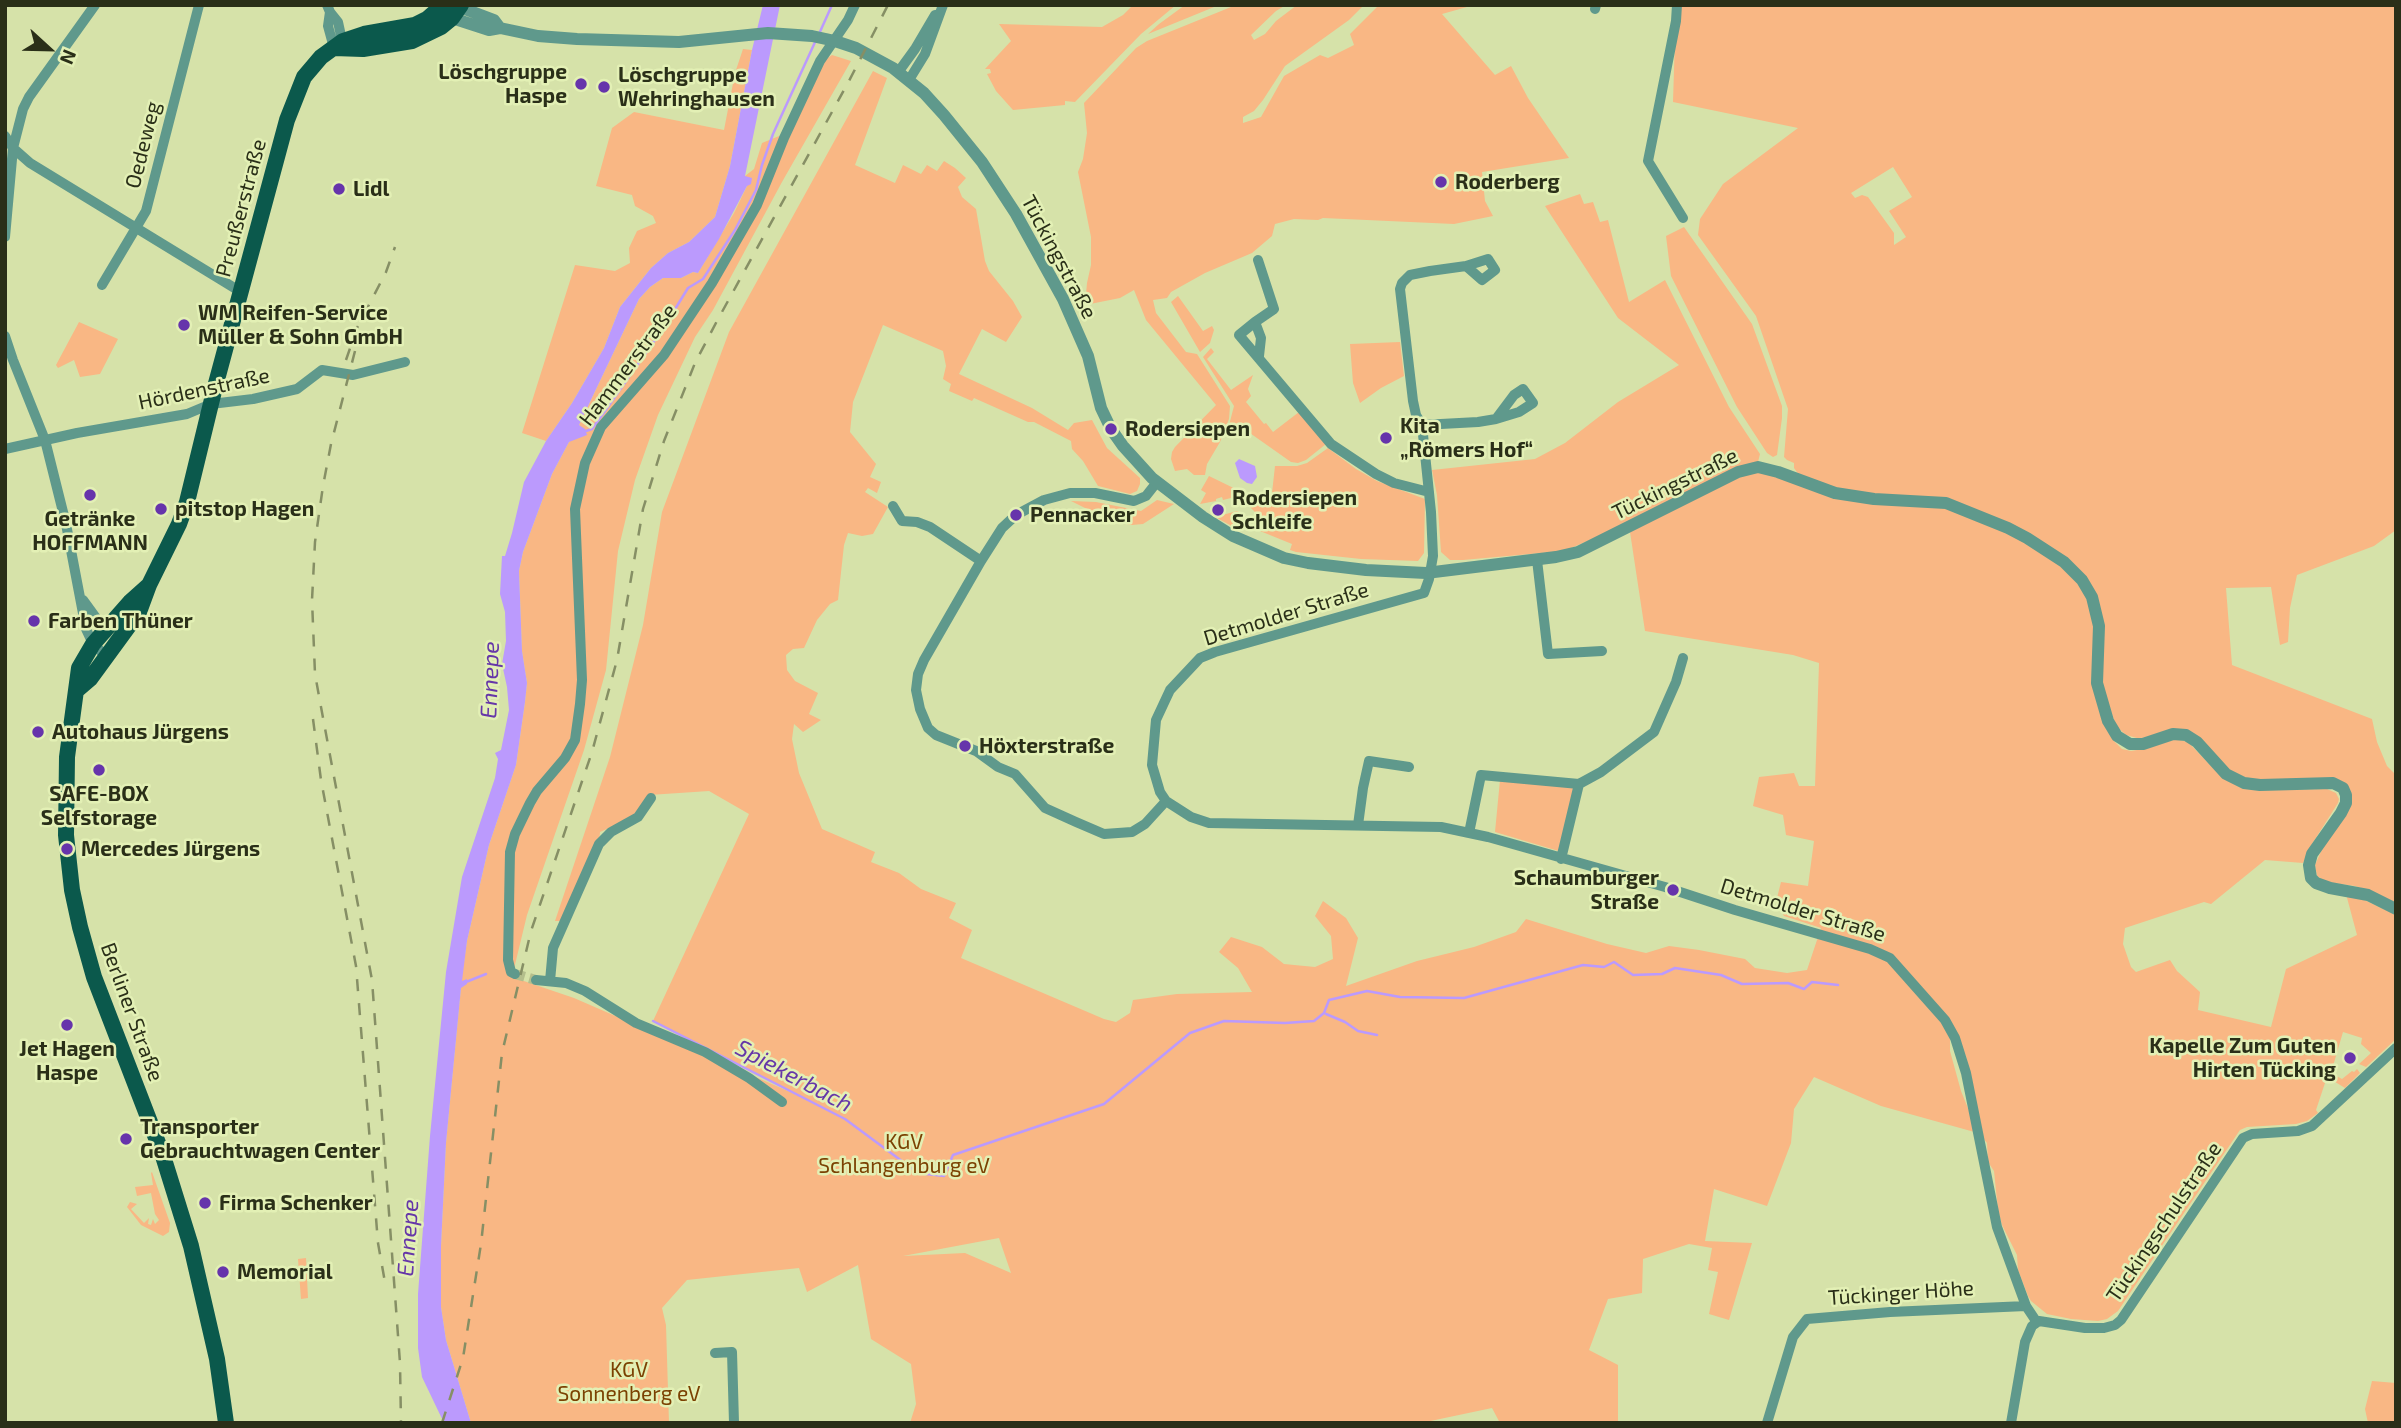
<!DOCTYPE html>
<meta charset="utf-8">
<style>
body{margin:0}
#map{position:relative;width:2401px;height:1428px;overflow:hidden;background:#d6e2a9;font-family:"Exo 2",sans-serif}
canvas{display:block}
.frame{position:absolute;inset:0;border:7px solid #2a2f18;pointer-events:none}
.north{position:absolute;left:14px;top:14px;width:70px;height:70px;-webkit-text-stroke:5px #e3f0b5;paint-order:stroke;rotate:112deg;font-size:19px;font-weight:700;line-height:28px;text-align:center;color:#2a2f18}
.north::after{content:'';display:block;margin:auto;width:24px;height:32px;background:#2a2f18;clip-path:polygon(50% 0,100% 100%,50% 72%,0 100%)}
</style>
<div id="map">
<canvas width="2401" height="1428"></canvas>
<div class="frame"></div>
<div class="north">N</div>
</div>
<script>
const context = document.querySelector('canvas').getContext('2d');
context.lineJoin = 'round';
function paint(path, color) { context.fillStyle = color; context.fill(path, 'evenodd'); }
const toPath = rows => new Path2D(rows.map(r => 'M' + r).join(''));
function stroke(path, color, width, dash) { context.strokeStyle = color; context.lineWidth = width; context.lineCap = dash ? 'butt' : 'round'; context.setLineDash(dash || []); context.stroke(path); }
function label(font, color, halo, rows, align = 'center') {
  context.font = font + ' "Exo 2",sans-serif'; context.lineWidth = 5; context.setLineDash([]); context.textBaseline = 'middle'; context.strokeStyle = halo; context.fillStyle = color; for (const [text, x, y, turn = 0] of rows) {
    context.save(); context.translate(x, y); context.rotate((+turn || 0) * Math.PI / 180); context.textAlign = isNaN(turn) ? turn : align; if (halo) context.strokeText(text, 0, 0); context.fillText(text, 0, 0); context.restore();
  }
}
paint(toPath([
 [1133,5,1176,5,1141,34,1075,102,1065,101,1065,105,1013,110,996,91,987,74,991,73,990,69,985,69,1011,41,999,24,1102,27,1123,15],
 [1185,5,1219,5,1148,34,1159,24],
 [1236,5,1286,5,1276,11,1251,35,1254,40,1265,34,1276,21,1297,5,1364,5,1349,20,1285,66,1263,100,1254,111,1243,117,1243,123,1261,117,1284,76,1320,55,1328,58,1354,45,1350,34,1379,5,1474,5,1442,14,1495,75,1511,66,1528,98,1569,158,1482,172,1485,201,1493,216,1454,224,1323,218,1318,220,1294,219,1275,224,1272,236,1252,253,1205,273,1171,292,1167,298,1153,300,1156,313,1186,352,1197,354,1230,406,1229,419,1220,442,1207,464,1205,475,1194,475,1187,469,1175,471,1171,459,1172,452,1175,447,1216,405,1146,320,1134,290,1120,298,1085,305,1087,283,1091,265,1091,237,1078,172,1083,159,1087,133,1084,103,1136,48,1147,41],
 [1676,5,2396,5,2396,530,2374,546,2297,575,2290,608,2288,642,2280,645,2271,587,2226,588,2232,665,2372,719,2377,742,2387,766,2396,775,2396,905,2366,890,2355,886,2326,882,2317,876,2315,865,2349,788,2250,780,2230,771,2195,737,2137,738,2126,735,2116,726,2097,670,2114,741,2122,749,2131,751,2143,749,2176,739,2188,742,2218,773,2239,787,2255,790,2327,789,2336,793,2339,799,2338,803,2312,844,2303,863,2265,860,2211,904,2204,902,2125,928,2123,944,2131,967,2136,972,2170,960,2177,971,2200,992,2198,1010,2271,1027,2286,969,2357,935,2346,894,2356,896,2396,915,2396,1039,2366,1067,2359,1064,2371,1053,2361,1044,2362,1038,2343,1032,2331,1073,2342,1079,2352,1071,2354,1072,2357,1069,2360,1073,2345,1088,2327,1077,2316,1110,2318,1113,2307,1121,2296,1124,2247,1127,2240,1130,2118,1311,2107,1319,2098,1321,2071,1319,2047,1314,2031,1301,2028,1296,2018,1270,2017,1255,2002,1225,1998,1210,1994,1171,1988,1162,1987,1143,1983,1138,1966,1056,1950,1026,1950,1051,1961,1091,1978,1133,1881,1106,1814,1077,1794,1109,1791,1143,1767,1206,1714,1189,1705,1241,1752,1243,1729,1320,1709,1314,1718,1272,1708,1270,1712,1248,1689,1244,1643,1259,1642,1293,1608,1299,1589,1350,1618,1365,1618,1423,1500,1423,1492,1408,1421,1423,910,1423,916,1404,911,1364,871,1339,858,1265,807,1292,799,1268,687,1280,662,1308,666,1325,669,1423,471,1423,446,1340,441,1307,441,1246,446,1143,461,987,467,983,461,982,467,941,489,845,516,765,525,702,527,683,522,651,519,571,523,552,552,474,569,442,582,428,579,425,639,299,650,287,663,278,681,278,693,272,698,273,734,213,747,186,745,176,754,169,762,143,789,132,826,59,832,55,851,61,782,182,713,310,695,337,658,415,635,480,618,551,606,670,584,750,527,915,512,977,574,998,804,1098,653,1021,749,814,709,791,649,795,639,812,625,821,600,832,599,844,564,921,555,921,610,757,643,625,662,512,729,332,873,71,887,78,855,165,895,183,903,165,921,174,927,165,937,171,944,161,955,168,966,178,958,187,962,197,976,209,985,261,989,271,1013,301,1022,317,1006,342,982,329,959,374,1032,408,1068,430,1074,423,1092,420,1107,448,1140,478,1140,484,1137,491,1130,494,1098,486,1083,461,1072,449,1071,441,1034,422,1028,422,974,398,972,401,949,391,951,384,943,379,946,366,943,351,883,325,853,402,850,432,876,464,870,477,881,482,877,493,868,488,865,492,888,507,873,534,862,536,848,533,844,545,838,600,830,604,817,620,804,648,793,649,786,655,787,670,795,681,818,693,809,714,821,720,803,732,794,724,792,739,799,773,822,829,875,852,871,862,899,873,921,889,956,903,949,918,972,930,961,958,1104,1019,1116,1022,1130,1013,1133,1000,1177,994,1252,992,1238,968,1219,952,1231,937,1262,947,1284,964,1315,967,1333,959,1331,936,1315,916,1323,901,1346,918,1358,938,1346,986,1417,961,1474,947,1516,932,1526,919,1607,944,1646,953,1669,946,1699,950,1745,959,1755,968,1787,973,1807,970,1821,928,1784,916,1776,902,1781,882,1808,886,1814,841,1786,835,1783,815,1753,806,1759,777,1794,773,1799,786,1815,786,1819,663,1793,655,1645,631,1630,532,1597,537,1564,551,1463,560,1450,560,1441,552,1437,495,1432,470,1535,459,1565,443,1618,402,1679,365,1618,318,1545,206,1580,194,1584,204,1593,202,1600,222,1608,220,1629,302,1665,280,1729,407,1760,454,1758,462,1799,475,1794,468,1794,463,1787,460,1784,457,1788,409,1756,316,1698,235,1700,219,1723,184,1798,128,1673,102],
 [1893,167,1912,197,1889,211,1906,237,1894,245,1894,233,1868,197,1862,195,1855,198,1851,193],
 [999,1238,1011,1273,965,1253,903,1256],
 [743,49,752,50,730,166,715,217,689,242,668,253,651,268,620,307,604,348,572,403,546,441,522,433,575,265,615,271,630,263,629,248,637,231,656,223,653,216,635,206,632,195,596,186,612,128,634,112,724,130,735,73],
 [1684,227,1752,324,1782,406,1782,418,1777,455,1773,457,1767,453,1737,407,1671,276,1666,236],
 [1178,296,1203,331,1212,326,1214,330,1210,343,1200,352,1171,302],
 [79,322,118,339,100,374,80,377,74,360,58,368,56,365],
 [1400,342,1404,376,1381,388,1360,403,1353,383,1350,344],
 [1211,348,1214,352,1207,359,1231,390,1253,375,1248,389,1251,396,1246,402,1264,424,1266,423,1273,432,1299,412,1326,444,1306,460,1298,463,1291,462,1247,431,1235,430,1227,433,1234,406,1203,357],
 [1328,448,1356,469,1377,481,1425,499,1424,553,1418,561,1361,559,1296,552,1290,550,1292,544,1260,531,1261,518,1246,503,1233,502,1231,498,1223,500,1222,497,1216,499,1216,501,1200,504,1206,493,1201,490,1209,476,1250,496,1271,502,1275,466,1297,466,1307,463],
 [1157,500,1174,504,1143,524,1132,525,1113,522,1071,501,1096,502,1141,511],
 [1237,511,1244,514,1247,520,1244,529,1241,531,1215,517],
 [1500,780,1574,786,1562,852,1495,832],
 [152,1172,170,1223,169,1232,163,1236,141,1225,127,1207,130,1202,137,1204,131,1209,144,1223,149,1218,148,1224,151,1225,153,1219,155,1224,159,1220,155,1214,151,1193,137,1196,135,1187,153,1185,151,1173],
 [306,1258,308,1298,301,1299,298,1259],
 [2372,1381,2396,1383,2396,1423,2368,1423,2365,1409]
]), '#f9b784');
paint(toPath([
 [763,5,780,5,745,176,752,178,751,184,747,186,719,239,698,273,693,272,681,278,663,278,650,287,639,299,579,425,585,429,587,435,569,442,552,474,523,552,519,571,522,651,527,683,525,702,516,765,489,845,467,941,462,981,467,979,467,984,461,988,446,1143,441,1246,441,1307,446,1340,471,1423,444,1423,422,1377,418,1348,418,1294,430,1136,446,972,462,877,495,778,498,759,495,753,501,750,509,710,507,687,502,664,506,641,505,612,500,594,502,556,505,556,512,533,524,482,546,441,572,403,604,348,620,307,651,268,668,253,689,242,715,217,730,166,752,50],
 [1239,459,1255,466,1257,477,1252,484,1247,483,1240,478,1235,463]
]), '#bb9afd');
stroke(toPath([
 [819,34,832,5],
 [583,432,592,429,605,411,664,327,688,288,703,279,735,230,756,190,762,165,773,134,816,40],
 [466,982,486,974],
 [1326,1014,1345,1022,1358,1031,1377,1035],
 [653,1021,845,1119,918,1173,944,1176,953,1155,1104,1104,1190,1033,1224,1021,1285,1023,1314,1021,1324,1013,1329,1000,1367,991,1400,997,1464,998,1583,965,1604,967,1614,962,1633,975,1662,974,1675,968,1721,975,1742,984,1788,983,1804,989,1812,982,1838,985]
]), '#bb9afd', 2.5);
stroke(toPath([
 [515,974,536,980]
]), '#b4be8c', 10, [10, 5]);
stroke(toPath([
 [327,5,330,12,338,22,343,45],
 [1677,5,1676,21,1648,161,1683,218],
 [1595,9,1596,5],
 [330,12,328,26,334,48],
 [899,71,915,49,935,15],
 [909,80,925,54,943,5],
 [5,136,13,148,30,163,241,292],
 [5,237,13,148,23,109,29,97,95,5],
 [1466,266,1488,259,1495,270,1482,280,1466,266,1430,271,1410,275,1402,283,1400,289,1413,401,1416,415,1422,425,1431,512,1433,556,1429,579,1424,593,1215,652,1200,658,1170,690,1156,720,1152,765,1160,792,1166,801,1191,817,1209,823,1441,827,1488,837,1665,887,1735,910,1870,949,1890,958,1945,1020,1955,1038,1966,1073,1997,1227,2026,1306,2036,1321],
 [102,285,146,211,199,5],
 [1255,322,1274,309,1258,260],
 [5,336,13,360,45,440,66,524,86,629,93,644,106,656],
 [1259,356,1261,338,1255,322,1239,335,1331,444,1376,474,1394,483,1429,492],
 [1422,425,1478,422,1496,419,1519,412,1533,403,1523,389,1514,395,1496,419],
 [5,449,77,433,187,414,211,404,253,399,297,389,322,370,353,375,405,362],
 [1157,482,1146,496,1134,501,1095,493,1070,493,1044,500,1016,515,1002,528,981,561,924,660,918,674,916,690,920,709,928,728,936,735,976,751,998,767,1015,774,1045,808,1076,822,1104,834,1132,832,1145,824,1166,801],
 [893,506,902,521,917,522,930,527,981,561],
 [1537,560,1548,654,1602,651],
 [83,600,107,633],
 [1358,825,1363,788,1369,761,1409,767],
 [1469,833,1481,775,1579,784,1601,772,1654,732,1676,682,1683,658],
 [1561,859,1579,784],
 [515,974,511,972,508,960,510,852,515,834,530,803,537,791,565,758,575,740,580,704,582,680,575,509,585,463,601,427,664,355,712,283,757,205,784,138,820,61,848,20,855,5],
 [536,980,566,983,585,991,636,1023,705,1052,749,1078,782,1102],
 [550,981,553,948,599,844,611,832,638,817,651,798],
 [715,1353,732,1352,734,1423],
 [1767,1423,1793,1337,1807,1319,1890,1312,2026,1306],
 [2011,1423,2025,1342,2032,1326,2039,1321,2085,1328,2104,1328,2115,1325,2121,1320,2243,1138,2252,1134,2298,1131,2312,1126,2396,1048]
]), '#5f998c', 10);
stroke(toPath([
 [454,5,494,20,500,28],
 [449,11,452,18,489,30,500,28,538,36,577,39,679,42,768,33,812,36,835,41,856,48,893,68,924,93,944,115,982,162,1016,214,1063,299,1088,356,1101,408,1111,429,1123,446,1152,478,1203,517,1233,536,1284,558,1308,563,1366,570,1426,573,1556,557,1578,552,1738,472,1758,467,1778,472,1835,493,1874,499,1946,503,2008,528,2027,538,2064,562,2082,580,2092,597,2099,626,2097,683,2108,721,2117,736,2130,744,2143,744,2173,734,2186,735,2197,742,2226,774,2244,783,2260,785,2333,783,2343,788,2346,795,2346,803,2341,813,2312,854,2309,865,2311,878,2316,883,2330,888,2368,895,2396,909]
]), '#5f998c', 12);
stroke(toPath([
 [334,48,363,49,412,41,441,27,452,18,461,5],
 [149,585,130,602,93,644,79,668,67,757,66,835,72,890,80,927,94,977,163,1156,191,1246,217,1359,226,1423],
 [76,691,90,679,139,612,149,585,179,524,187,502,215,387,287,120,304,77,321,57,343,41,364,34,415,25,427,19,443,5]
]), '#0b594c', 16);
stroke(toPath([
 [355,351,331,444,323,486,315,542,312,600,315,674,321,707,372,980,400,1363,401,1423],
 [346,360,357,328,386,272,395,247],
 [313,719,321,780,356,966,378,1243,386,1288],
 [442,1423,463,1358,481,1244,502,1053,531,931,592,752,617,660,643,509,664,441,695,363,717,321,849,81,888,5]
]), '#868f65', 2.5, [12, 12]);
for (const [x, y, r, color] of [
 [581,84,7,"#6634ab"],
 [604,87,7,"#6634ab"],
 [1441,182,7,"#6634ab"],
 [339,189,7,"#6634ab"],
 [184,325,7,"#6634ab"],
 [1111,429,7,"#6634ab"],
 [1386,438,7,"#6634ab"],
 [90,495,7,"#6634ab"],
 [161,509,7,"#6634ab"],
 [1218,510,7,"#6634ab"],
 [1016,515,7,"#6634ab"],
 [34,621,7,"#6634ab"],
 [38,732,7,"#6634ab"],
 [965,746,7,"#6634ab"],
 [99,770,7,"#6634ab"],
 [67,849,7,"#6634ab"],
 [1673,890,7,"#6634ab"],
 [67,1025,7,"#6634ab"],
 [2350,1058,7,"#6634ab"],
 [126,1139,7,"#6634ab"],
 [205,1203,7,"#6634ab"],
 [223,1272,7,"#6634ab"]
]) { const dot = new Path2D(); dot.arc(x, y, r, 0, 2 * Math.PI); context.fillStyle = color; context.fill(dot); stroke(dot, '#e3f0b5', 2.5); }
label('bold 21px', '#2a2f18', '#e3f0b5', [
 ["Löschgruppe",567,72,"right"],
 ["Haspe",567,96,"right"],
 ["Löschgruppe",618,75],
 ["Wehringhausen",618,99],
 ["Roderberg",1455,182],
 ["Lidl",353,189],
 ["WM Reifen-Service",198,313],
 ["Müller & Sohn GmbH",198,337],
 ["Kita",1400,426],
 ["„Römers Hof“",1400,450],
 ["Rodersiepen",1125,429],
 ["Rodersiepen",1232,498],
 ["Schleife",1232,522],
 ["pitstop Hagen",175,509],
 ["Pennacker",1030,515],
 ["Getränke",90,519,"center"],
 ["HOFFMANN",90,543,"center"],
 ["Farben Thüner",48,621],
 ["Autohaus Jürgens",52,732],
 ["Höxterstraße",979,746],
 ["SAFE-BOX",99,794,"center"],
 ["Selfstorage",99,818,"center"],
 ["Mercedes Jürgens",81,849],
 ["Schaumburger",1659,878,"right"],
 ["Straße",1659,902,"right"],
 ["Kapelle Zum Guten",2336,1046,"right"],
 ["Hirten Tücking",2336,1070,"right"],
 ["Jet Hagen",67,1049,"center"],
 ["Haspe",67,1073,"center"],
 ["Transporter",140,1127],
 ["Gebrauchtwagen Center",140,1151],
 ["Firma Schenker",219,1203],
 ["Memorial",237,1272]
], 'left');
label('21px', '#2a2f18', '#e3f0b5', [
 ["Oedeweg",143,145,-76],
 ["Preußerstraße",241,208,-75],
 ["Tückingstraße",1059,257,62],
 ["Hammerstraße",628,365,-53],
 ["Hördenstraße",204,389,-12],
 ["Tückingstraße",1675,484,-26],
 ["Detmolder Straße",1286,614,-17],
 ["Detmolder Straße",1803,910,17],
 ["Berliner Straße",132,1012,70],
 ["Tückingschulstraße",2164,1222,-56],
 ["Tückinger Höhe",1901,1293,-4]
]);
label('21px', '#7b4102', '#e3f0b5', [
 ["KGV",904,1142],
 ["Schlangenburg eV",904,1166],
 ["KGV",629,1370],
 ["Sonnenberg eV",629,1394]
]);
label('italic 23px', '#6637a8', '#e3f0b5', [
 ["Ennepe",490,680,-88],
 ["Spiekerbach",794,1076,28],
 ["Ennepe",408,1238,-86]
]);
</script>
